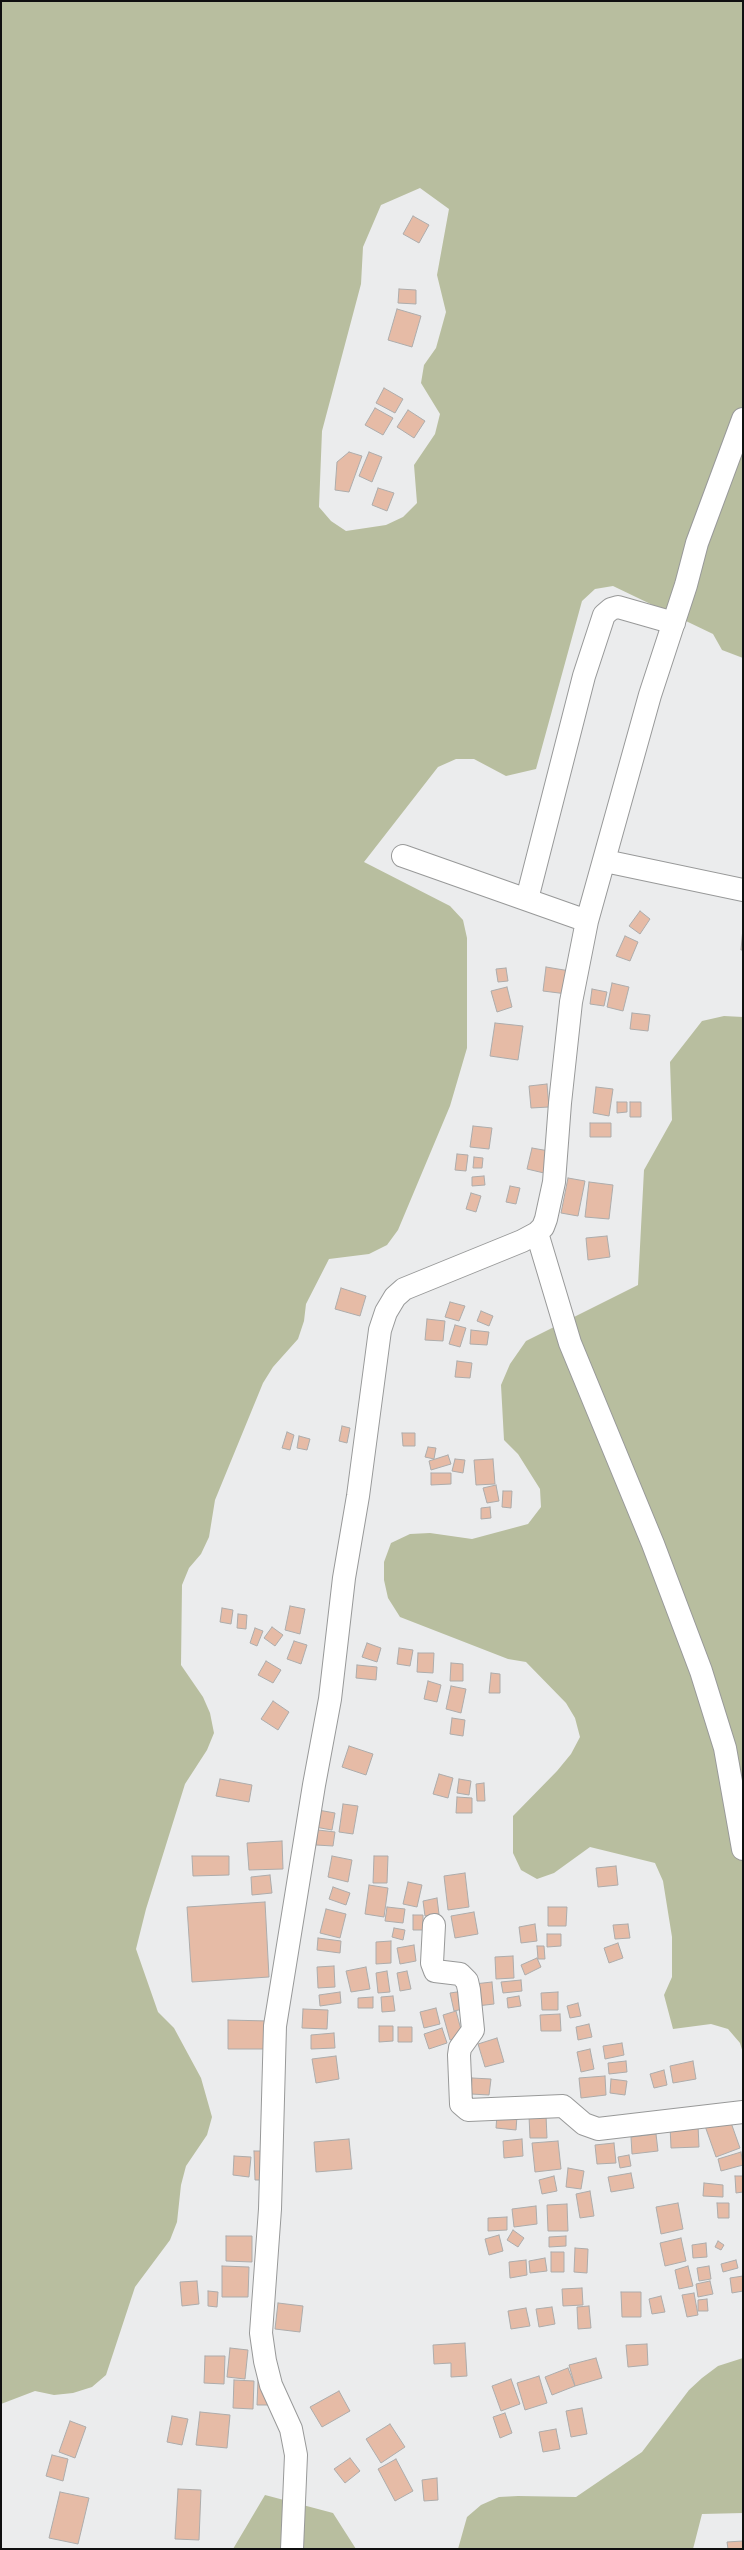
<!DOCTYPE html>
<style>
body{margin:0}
#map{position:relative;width:744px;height:2550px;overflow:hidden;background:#ebeced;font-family:Montserrat,sans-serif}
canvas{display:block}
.frame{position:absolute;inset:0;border:2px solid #0f0f10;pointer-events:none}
</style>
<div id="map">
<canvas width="744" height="2550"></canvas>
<div class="frame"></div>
</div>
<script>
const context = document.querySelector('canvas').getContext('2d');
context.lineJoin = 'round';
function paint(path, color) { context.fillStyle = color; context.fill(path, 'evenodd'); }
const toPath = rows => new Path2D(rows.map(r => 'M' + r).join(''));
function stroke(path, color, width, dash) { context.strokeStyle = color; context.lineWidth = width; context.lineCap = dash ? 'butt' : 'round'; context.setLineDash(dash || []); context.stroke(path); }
paint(toPath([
 [1,1,743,1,743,658,722,650,713,634,613,586,595,589,582,601,536,769,506,776,474,759,456,759,438,767,364,862,450,906,463,920,467,938,467,1048,450,1106,398,1230,387,1245,369,1254,329,1259,306,1304,304,1321,298,1339,273,1367,263,1383,215,1500,209,1537,201,1554,189,1568,182,1585,181,1665,203,1697,210,1713,214,1733,207,1750,185,1784,146,1909,136,1949,158,2012,174,2028,201,2078,212,2117,207,2135,186,2166,181,2185,177,2222,170,2240,135,2287,106,2375,92,2387,73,2393,54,2395,35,2391,1,2404],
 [420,188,449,209,437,275,446,312,436,348,424,365,421,383,440,414,435,434,414,465,417,503,403,517,386,525,346,531,331,521,319,507,322,431,361,284,363,247,381,205],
 [724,1016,743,1017,743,2053,740,2043,728,2029,711,2024,673,2029,664,1995,672,1977,672,1937,663,1881,655,1863,590,1847,554,1873,537,1879,521,1870,513,1853,513,1816,557,1771,571,1754,580,1737,575,1718,566,1703,526,1662,508,1659,400,1617,388,1598,384,1580,384,1562,391,1543,410,1534,430,1533,472,1539,528,1524,541,1507,540,1489,518,1454,504,1440,501,1385,510,1364,526,1341,638,1285,644,1170,672,1120,670,1062,702,1021],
 [743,2358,743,2513,702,2514,693,2549,458,2549,467,2517,481,2505,499,2497,518,2496,576,2497,642,2452,689,2390,702,2378,718,2366],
 [265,2495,333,2513,356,2549,233,2549]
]), '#b8be9f');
const building = toPath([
 [413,216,429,225,419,243,403,234,413,216],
 [399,289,416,290,416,304,398,303,399,289],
 [397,309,421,316,412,347,388,340,397,309],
 [384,388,403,399,395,413,376,403,384,388],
 [375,408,393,418,383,435,365,425,375,408],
 [408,410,425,421,414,438,397,427,408,410],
 [349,452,362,456,349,492,335,490,337,462,349,452],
 [369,452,382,457,372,482,359,476,369,452],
 [378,488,394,493,387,511,372,505,378,488],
 [640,911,650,919,640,934,629,926,640,911],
 [743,928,743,950,741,950,743,928],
 [625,936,638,942,630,961,616,956,625,936],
 [546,967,570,971,567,994,543,991,546,967],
 [506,968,508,981,498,982,496,969,506,968],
 [612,983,629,987,623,1011,607,1007,612,983],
 [507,987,512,1007,497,1012,491,991,507,987],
 [592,989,607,992,604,1006,590,1004,592,989],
 [632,1013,650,1015,648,1031,630,1029,632,1013],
 [495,1023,523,1026,518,1060,490,1056,495,1023],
 [547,1084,549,1107,531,1108,529,1086,547,1084],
 [596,1087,613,1089,609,1116,593,1113,596,1087],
 [617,1102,627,1102,627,1112,617,1113,617,1102],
 [630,1102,641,1102,641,1117,630,1117,630,1102],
 [590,1123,611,1123,611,1137,590,1137,590,1123],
 [473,1126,492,1128,489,1149,470,1147,473,1126],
 [532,1148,549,1151,544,1173,527,1169,532,1148],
 [457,1154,468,1155,466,1171,455,1170,457,1154],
 [474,1157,483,1158,482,1168,473,1168,474,1157],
 [484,1176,485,1185,472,1186,472,1177,484,1176],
 [568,1178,585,1181,578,1216,561,1213,568,1178],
 [589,1182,613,1185,609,1219,585,1217,589,1182],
 [510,1186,520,1188,516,1204,506,1202,510,1186],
 [471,1193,481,1196,476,1212,466,1209,471,1193],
 [607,1236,610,1257,588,1260,586,1238,607,1236],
 [341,1288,366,1296,360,1316,335,1309,341,1288],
 [450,1302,465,1306,459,1321,445,1317,450,1302],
 [481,1311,493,1316,489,1326,477,1321,481,1311],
 [427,1319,445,1321,443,1341,425,1340,427,1319],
 [455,1325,466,1328,460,1347,449,1344,455,1325],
 [471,1330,489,1332,487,1345,470,1344,471,1330],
 [457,1361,472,1363,470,1378,455,1377,457,1361],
 [342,1426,350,1428,347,1443,339,1441,342,1426],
 [287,1432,294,1435,290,1450,282,1448,287,1432],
 [402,1433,415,1433,415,1446,403,1446,402,1433],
 [299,1436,310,1439,307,1450,297,1448,299,1436],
 [428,1447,436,1448,434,1459,425,1457,428,1447],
 [448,1455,451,1464,431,1470,429,1461,448,1455],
 [455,1459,465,1460,463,1473,452,1471,455,1459],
 [493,1459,495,1484,476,1485,474,1460,493,1459],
 [431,1473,451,1473,451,1484,431,1485,431,1473],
 [496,1485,499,1501,487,1503,483,1488,496,1485],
 [503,1491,512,1491,511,1508,502,1507,503,1491],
 [490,1507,491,1518,481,1519,481,1508,490,1507],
 [290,1606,305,1609,300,1634,285,1630,290,1606],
 [222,1608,233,1610,231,1624,220,1622,222,1608],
 [238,1614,247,1615,246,1629,237,1628,238,1614],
 [272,1627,283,1635,275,1646,264,1638,272,1627],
 [255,1628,263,1631,257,1646,250,1643,255,1628],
 [294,1641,307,1645,301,1664,287,1659,294,1641],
 [367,1643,381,1648,377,1662,362,1657,367,1643],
 [399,1648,413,1650,410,1666,397,1664,399,1648],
 [418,1653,434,1653,433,1673,417,1672,418,1653],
 [266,1661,281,1670,273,1683,258,1675,266,1661],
 [451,1663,463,1664,463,1681,450,1681,451,1663],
 [357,1665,377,1667,376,1680,356,1678,357,1665],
 [491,1673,500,1674,500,1693,489,1693,491,1673],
 [428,1681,441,1685,437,1702,424,1699,428,1681],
 [451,1686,466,1689,461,1713,446,1709,451,1686],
 [273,1701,289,1712,278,1730,261,1719,273,1701],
 [452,1718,465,1720,463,1736,450,1734,452,1718],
 [349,1746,373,1754,366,1775,342,1767,349,1746],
 [439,1774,453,1778,448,1798,433,1794,439,1774],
 [220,1779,252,1785,249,1802,216,1796,220,1779],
 [459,1779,471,1781,469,1795,457,1793,459,1779],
 [484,1783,485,1801,477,1801,476,1784,484,1783],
 [457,1797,472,1798,472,1813,456,1813,457,1797],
 [343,1804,358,1806,353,1834,339,1832,343,1804],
 [318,1810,335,1813,332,1830,315,1827,318,1810],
 [318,1830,335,1832,333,1846,316,1845,318,1830],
 [282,1841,283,1869,249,1870,247,1843,282,1841],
 [192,1856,229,1856,229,1875,193,1876,192,1856],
 [332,1856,352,1860,348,1882,328,1877,332,1856],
 [374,1856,388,1856,387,1883,373,1883,374,1856],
 [616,1866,618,1885,598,1887,596,1868,616,1866],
 [465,1873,469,1907,448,1910,444,1876,465,1873],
 [270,1875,272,1893,252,1895,251,1877,270,1875],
 [408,1882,422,1885,417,1907,403,1904,408,1882],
 [369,1885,388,1888,384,1917,365,1914,369,1885],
 [333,1887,350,1893,346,1905,329,1899,333,1887],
 [437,1898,439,1914,425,1916,423,1901,437,1898],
 [265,1902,269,1977,192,1982,187,1907,265,1902],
 [387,1907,405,1909,403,1923,385,1921,387,1907],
 [548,1907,567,1907,566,1926,548,1926,548,1907],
 [326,1909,346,1914,340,1938,320,1933,326,1909],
 [474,1912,478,1934,455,1938,451,1916,474,1912],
 [413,1915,423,1915,423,1930,413,1930,413,1915],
 [535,1924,537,1941,521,1943,519,1927,535,1924],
 [628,1924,630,1938,615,1939,613,1925,628,1924],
 [394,1928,405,1930,403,1940,392,1937,394,1928],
 [547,1934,561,1934,561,1946,547,1947,547,1934],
 [318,1938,341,1941,340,1953,317,1950,318,1938],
 [391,1941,391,1963,376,1964,376,1942,391,1941],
 [618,1943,623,1958,609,1963,604,1948,618,1943],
 [414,1945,416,1961,400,1964,397,1948,414,1945],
 [537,1946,544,1946,545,1959,538,1959,537,1946],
 [513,1956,514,1978,496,1979,495,1957,513,1956],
 [537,1958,541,1967,525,1975,521,1965,537,1958],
 [334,1966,335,1987,318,1988,317,1967,334,1966],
 [366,1967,370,1989,351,1992,346,1971,366,1967],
 [387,1971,390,1992,378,1993,376,1973,387,1971],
 [407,1971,411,1989,400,1991,397,1973,407,1971],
 [521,1980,522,1991,503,1993,501,1982,521,1980],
 [492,1982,494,2004,477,2006,474,1984,492,1982],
 [464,1991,467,2008,454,2011,450,1993,464,1991],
 [340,1992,341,2003,320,2006,319,1995,340,1992],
 [558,1992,558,2010,542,2010,541,1993,558,1992],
 [393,1996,395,2011,382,2012,381,1997,393,1996],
 [519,1996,521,2006,508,2008,507,1998,519,1996],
 [373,1997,373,2008,358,2008,358,1998,373,1997],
 [578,2003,581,2016,570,2018,567,2006,578,2003],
 [436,2008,440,2024,424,2028,420,2012,436,2008],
 [303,2009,328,2010,327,2029,302,2028,303,2009],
 [456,2011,463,2037,450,2040,443,2015,456,2011],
 [560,2014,561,2031,541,2031,540,2015,560,2014],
 [228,2020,268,2021,268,2049,228,2049,228,2020],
 [589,2024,592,2037,578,2040,576,2027,589,2024],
 [379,2026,393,2026,393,2041,379,2042,379,2026],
 [398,2027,412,2027,412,2042,398,2042,398,2027],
 [442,2028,447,2043,429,2049,424,2034,442,2028],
 [334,2033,335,2048,311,2049,311,2035,334,2033],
 [497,2038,504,2062,485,2067,478,2044,497,2038],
 [622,2043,624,2055,605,2059,603,2046,622,2043],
 [590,2049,594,2069,581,2072,577,2052,590,2049],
 [336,2056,339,2079,316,2083,312,2059,336,2056],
 [626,2061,627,2072,609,2074,608,2063,626,2061],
 [693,2061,696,2079,673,2083,670,2066,693,2061],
 [664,2070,667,2085,654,2088,650,2074,664,2070],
 [605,2076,606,2095,581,2098,579,2078,605,2076],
 [472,2078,491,2079,489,2095,471,2094,472,2078],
 [611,2079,627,2081,625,2095,610,2093,611,2079],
 [497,2114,517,2116,516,2130,496,2128,497,2114],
 [546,2115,547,2138,530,2138,529,2116,546,2115],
 [729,2117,740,2148,716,2157,705,2126,729,2117],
 [698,2125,699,2147,671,2148,670,2126,698,2125],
 [656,2134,658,2151,632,2154,631,2137,656,2134],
 [349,2139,352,2169,316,2172,314,2142,349,2139],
 [522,2139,523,2156,504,2158,503,2141,522,2139],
 [558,2141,561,2169,535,2172,532,2143,558,2141],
 [614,2143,616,2163,597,2164,595,2145,614,2143],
 [254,2151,270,2151,270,2180,255,2180,254,2151],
 [741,2152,743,2165,721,2171,718,2159,741,2152],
 [629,2155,631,2166,620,2168,618,2157,629,2155],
 [234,2156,251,2157,249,2177,233,2175,234,2156],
 [568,2168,584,2171,581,2189,566,2187,568,2168],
 [631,2173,634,2188,611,2192,608,2177,631,2173],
 [554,2176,557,2191,542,2194,539,2180,554,2176],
 [735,2176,743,2176,743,2192,736,2193,735,2176],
 [704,2183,723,2185,723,2197,703,2196,704,2183],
 [590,2191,594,2216,580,2218,576,2194,590,2191],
 [678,2203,683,2229,661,2234,656,2207,678,2203],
 [717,2203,729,2203,729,2218,718,2218,717,2203],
 [567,2204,568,2231,548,2231,547,2205,567,2204],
 [536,2206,537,2224,514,2227,512,2209,536,2206],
 [507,2217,507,2230,488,2231,488,2218,507,2217],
 [513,2230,524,2238,518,2247,507,2240,513,2230],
 [499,2235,503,2251,489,2255,485,2239,499,2235],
 [226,2236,252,2236,252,2262,226,2261,226,2236],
 [566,2236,566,2246,549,2247,549,2237,566,2236],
 [681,2238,686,2261,665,2266,660,2243,681,2238],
 [718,2241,724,2245,721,2250,715,2247,718,2241],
 [706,2243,707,2257,693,2258,692,2245,706,2243],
 [575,2248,588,2249,587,2273,574,2272,575,2248],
 [551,2252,564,2252,564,2272,551,2272,551,2252],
 [545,2258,547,2271,530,2273,529,2261,545,2258],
 [526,2260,527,2275,510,2278,509,2262,526,2260],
 [736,2260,738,2268,723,2272,721,2264,736,2260],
 [222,2266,249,2267,248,2297,222,2297,222,2266],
 [688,2266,693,2286,679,2289,675,2270,688,2266],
 [709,2266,711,2279,699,2281,697,2268,709,2266],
 [743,2276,743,2291,732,2293,730,2278,743,2276],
 [197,2281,199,2304,182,2306,180,2282,197,2281],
 [710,2281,713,2294,698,2297,696,2284,710,2281],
 [582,2288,583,2305,563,2306,562,2289,582,2288],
 [208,2291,218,2292,217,2307,208,2306,208,2291],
 [621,2292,641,2292,641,2317,622,2317,621,2292],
 [694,2293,698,2315,687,2317,682,2295,694,2293],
 [661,2296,665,2312,652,2314,649,2299,661,2296],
 [707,2299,708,2311,698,2311,698,2300,707,2299],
 [278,2303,303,2306,300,2332,275,2329,278,2303],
 [589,2306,591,2328,578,2329,577,2307,589,2306],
 [552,2307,555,2324,539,2327,536,2309,552,2307],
 [526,2308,530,2326,511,2329,508,2311,526,2308],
 [465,2343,467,2376,451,2377,451,2363,434,2364,433,2345,465,2343],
 [647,2344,648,2365,628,2367,626,2345,647,2344],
 [230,2348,248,2350,245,2379,227,2377,230,2348],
 [205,2356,225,2356,224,2384,204,2383,205,2356],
 [596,2358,602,2378,575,2386,569,2365,596,2358],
 [568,2368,575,2386,552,2395,545,2377,568,2368],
 [539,2376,547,2403,525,2410,517,2383,539,2376],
 [511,2379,520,2404,501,2411,492,2386,511,2379],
 [234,2380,254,2381,253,2409,233,2408,234,2380],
 [258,2380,274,2381,273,2405,257,2405,258,2380],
 [339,2391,350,2411,322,2427,310,2407,339,2391],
 [582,2408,587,2434,571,2437,566,2411,582,2408],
 [200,2412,230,2415,227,2448,196,2445,200,2412],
 [505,2413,512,2433,500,2438,493,2417,505,2413],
 [172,2416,188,2419,182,2445,167,2442,172,2416],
 [70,2421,86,2427,75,2458,59,2452,70,2421],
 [390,2424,405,2447,381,2463,366,2439,390,2424],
 [556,2429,560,2449,543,2452,539,2432,556,2429],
 [52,2455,68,2459,63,2481,46,2476,52,2455],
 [350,2458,360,2471,345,2483,334,2469,350,2458],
 [396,2459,413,2491,395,2501,378,2469,396,2459],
 [437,2478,438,2500,424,2501,422,2480,437,2478],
 [178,2489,201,2490,199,2540,175,2539,178,2489],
 [60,2492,89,2498,78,2544,49,2538,60,2492],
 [743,2541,743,2549,728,2549,727,2542,743,2541]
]);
paint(building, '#e6bba6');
stroke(building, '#adacab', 1);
const street = toPath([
 [403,856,587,921],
 [605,861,743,890],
 [527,899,584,676,604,615,611,609,618,607,674,623],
 [537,1233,570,1343,653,1544,701,1671,725,1748,743,1849],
 [434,1925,432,1963,435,1971,460,1974,467,1981,469,1990,473,2030,460,2048,459,2055,461,2104,468,2110,563,2106,584,2124,598,2129,743,2112],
 [292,2549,296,2455,291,2429,271,2385,265,2361,261,2333,270,2209,275,2026,314,1785,330,1699,344,1578,358,1496,380,1330,386,1312,395,1297,404,1289,522,1241,537,1233,543,1227,546,1219,554,1182,560,1103,571,1002,587,921,650,695,686,585,697,543,743,419]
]);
stroke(street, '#989999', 24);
stroke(street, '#fff', 22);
</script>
